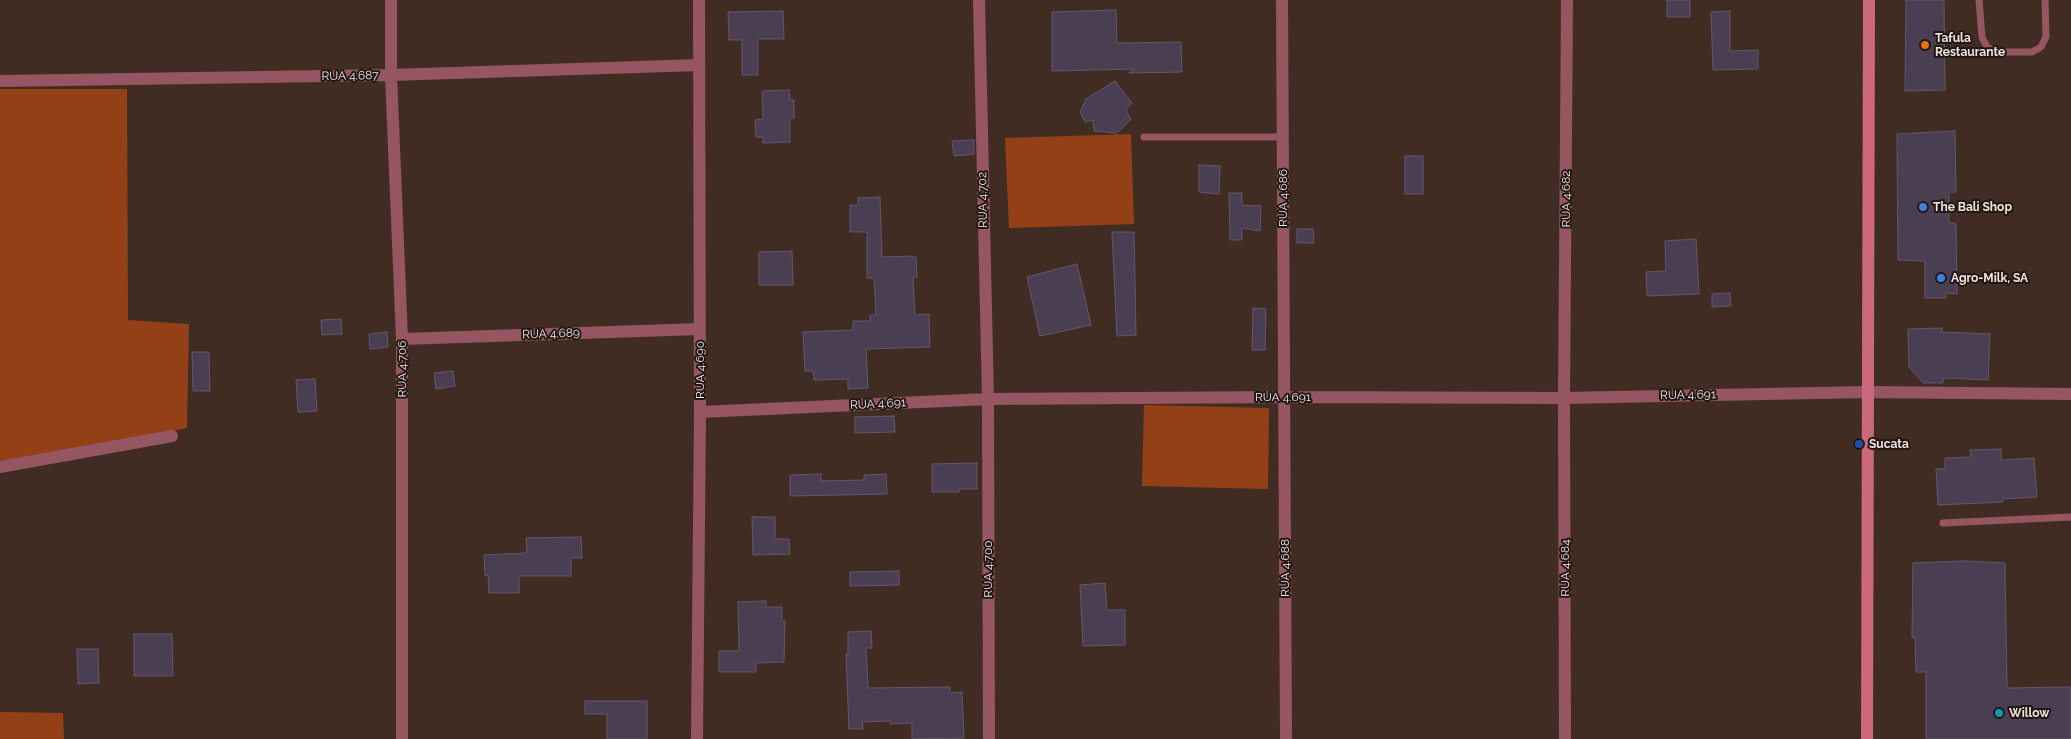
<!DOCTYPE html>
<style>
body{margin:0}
canvas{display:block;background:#412c23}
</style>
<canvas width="2071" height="739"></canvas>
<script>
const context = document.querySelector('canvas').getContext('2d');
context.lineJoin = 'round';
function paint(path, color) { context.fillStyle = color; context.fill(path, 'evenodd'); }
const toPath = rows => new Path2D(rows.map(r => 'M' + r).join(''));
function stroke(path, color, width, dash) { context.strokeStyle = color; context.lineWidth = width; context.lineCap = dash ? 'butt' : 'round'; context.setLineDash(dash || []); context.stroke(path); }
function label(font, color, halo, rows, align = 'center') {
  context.font = font + ' Raleway,sans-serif'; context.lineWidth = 4; context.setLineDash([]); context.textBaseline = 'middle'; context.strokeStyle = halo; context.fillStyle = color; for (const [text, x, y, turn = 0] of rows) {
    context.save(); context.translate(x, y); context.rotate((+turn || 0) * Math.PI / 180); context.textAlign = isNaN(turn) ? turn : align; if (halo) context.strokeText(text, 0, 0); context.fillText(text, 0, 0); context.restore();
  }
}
paint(toPath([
 [0,89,127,89,128,320,189,324,187,428,0,467],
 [1131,134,1134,224,1009,228,1005,138],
 [1144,405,1269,408,1268,489,1142,486],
 [0,712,63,713,64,739,0,739]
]), '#934017');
const building = toPath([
 [1667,0,1690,0,1690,17,1667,17,1667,0],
 [1906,0,1944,0,1945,90,1905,91,1906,0],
 [1116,10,1117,43,1181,42,1182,72,1129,73,1135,69,1052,71,1052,12,1116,10],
 [783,11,784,39,758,39,758,75,742,75,742,40,729,40,728,12,783,11],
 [1730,11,1730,51,1758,50,1758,69,1713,70,1711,12,1730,11],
 [1115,81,1132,103,1126,110,1131,119,1117,133,1094,131,1093,120,1085,122,1080,112,1086,99,1115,81],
 [789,90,790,100,794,100,794,118,790,118,790,142,763,143,763,137,756,137,755,120,763,119,762,91,789,90],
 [1955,131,1956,192,1949,192,1949,222,1956,224,1957,294,1946,293,1946,298,1925,298,1925,261,1898,260,1897,134,1955,131],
 [974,140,974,154,954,156,952,141,974,140],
 [1405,156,1423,156,1423,194,1405,194,1405,156],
 [1199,165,1220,166,1219,194,1199,192,1199,165],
 [1229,193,1242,193,1242,205,1261,206,1260,231,1242,228,1242,240,1230,240,1229,193],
 [880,197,882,257,913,256,912,257,916,257,917,277,913,278,915,315,929,314,930,347,866,349,868,388,848,389,848,379,814,380,813,371,805,371,803,332,853,330,853,321,870,321,870,315,876,315,874,278,867,278,867,232,850,232,850,205,858,205,858,198,880,197],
 [1297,229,1313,229,1314,243,1297,243,1297,229],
 [1112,232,1134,232,1136,335,1117,336,1112,232],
 [1696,239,1699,294,1647,296,1646,272,1666,271,1665,241,1696,239],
 [792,251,793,285,759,285,759,252,792,251],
 [1077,264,1091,325,1040,336,1027,277,1077,264],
 [1730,293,1731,306,1712,307,1712,294,1730,293],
 [1253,308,1266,309,1265,350,1252,350,1253,308],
 [341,319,342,334,322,335,321,320,341,319],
 [1942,328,1942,332,1990,334,1988,380,1943,378,1943,383,1923,383,1909,367,1908,329,1942,328],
 [387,332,388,347,370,349,369,334,387,332],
 [192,352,209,352,210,391,193,391,192,352],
 [453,371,455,386,436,389,434,373,453,371],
 [315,379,317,411,298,412,296,380,315,379],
 [894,416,895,432,855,433,855,417,894,416],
 [2001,449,2001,460,2034,458,2037,497,2003,499,2003,502,1938,505,1936,469,1945,469,1945,458,1971,457,1970,450,2001,449],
 [977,463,977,489,959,489,959,492,932,492,932,464,977,463],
 [821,474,821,481,864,480,864,475,886,474,887,494,790,496,790,475,821,474],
 [752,517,775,517,775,539,789,539,790,554,753,555,752,517],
 [581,537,582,558,571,558,571,576,519,576,519,593,489,593,488,575,485,576,484,555,527,553,526,538,581,537],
 [1964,561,2005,563,2007,688,2071,687,2071,739,1926,739,1926,672,1916,672,1915,637,1912,637,1913,563,1964,561],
 [899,571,899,585,850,586,850,572,899,571],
 [1105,583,1107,610,1125,610,1125,645,1083,646,1080,585,1105,583],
 [766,601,766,607,782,607,782,621,785,621,784,662,756,663,756,672,719,672,719,651,739,651,738,602,766,601],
 [871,631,872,648,866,648,868,688,950,687,950,693,962,692,964,738,912,739,912,723,890,724,890,721,862,722,863,729,849,729,846,654,848,654,848,632,871,631],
 [134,634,172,634,173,676,134,676,134,634],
 [77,649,98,649,99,683,78,684,77,649],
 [585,701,647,701,647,739,607,739,607,714,585,714,585,701]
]);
paint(building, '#4a3f52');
stroke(building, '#63576b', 1);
stroke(toPath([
 [1979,0,1982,37,1987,47,1995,52,2032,52,2041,47,2046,37,2045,0],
 [1144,137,1283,137],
 [1943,523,2071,517]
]), '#955662', 7);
stroke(toPath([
 [391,0,391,75,402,339,402,739],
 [979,0,988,399,989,739],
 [1282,0,1286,739],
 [0,81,391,75,699,65],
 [402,339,700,329],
 [700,412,988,399,1284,397,1564,398,1866,392,2071,394],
 [0,467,172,436],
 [697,739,700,412,699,0],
 [1565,739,1564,398,1567,0]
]), '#955662', 12);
stroke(toPath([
 [1867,739,1869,0]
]), '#cc687c', 12);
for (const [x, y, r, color] of [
 [1925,45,5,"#e8710a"],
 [1923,207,5,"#3f7fe0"],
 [1941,278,5,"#3f7fe0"],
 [1859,444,5,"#1a4fb4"],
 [1999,713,5,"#0f9aa8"]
]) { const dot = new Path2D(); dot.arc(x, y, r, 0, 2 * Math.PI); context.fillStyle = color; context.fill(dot); stroke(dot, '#211713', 2); }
label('bold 12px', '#f1e3dd', '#211713', [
 ["Tafula",1935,38],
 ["Restaurante",1935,52],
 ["The Bali Shop",1933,207],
 ["Agro-Milk, SA",1951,278],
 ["Sucata",1869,444],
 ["Willow",2009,713]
], 'left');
label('12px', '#f1e3dd', '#211713', [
 ["RUA 4.687",350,76,-1],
 ["RUA 4.686",1283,198,-90],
 ["RUA 4.682",1566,199,-90],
 ["RUA 4.702",983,200,-91],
 ["RUA 4.689",551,334,-2],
 ["RUA 4.706",402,369,-90],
 ["RUA 4.690",700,370,-90],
 ["RUA 4.691",1688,395,-1],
 ["RUA 4.691",1283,397],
 ["RUA 4.691",878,404,-3],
 ["RUA 4.688",1285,568,-90],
 ["RUA 4.684",1565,568,-90],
 ["RUA 4.700",988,569,-90]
]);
</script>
